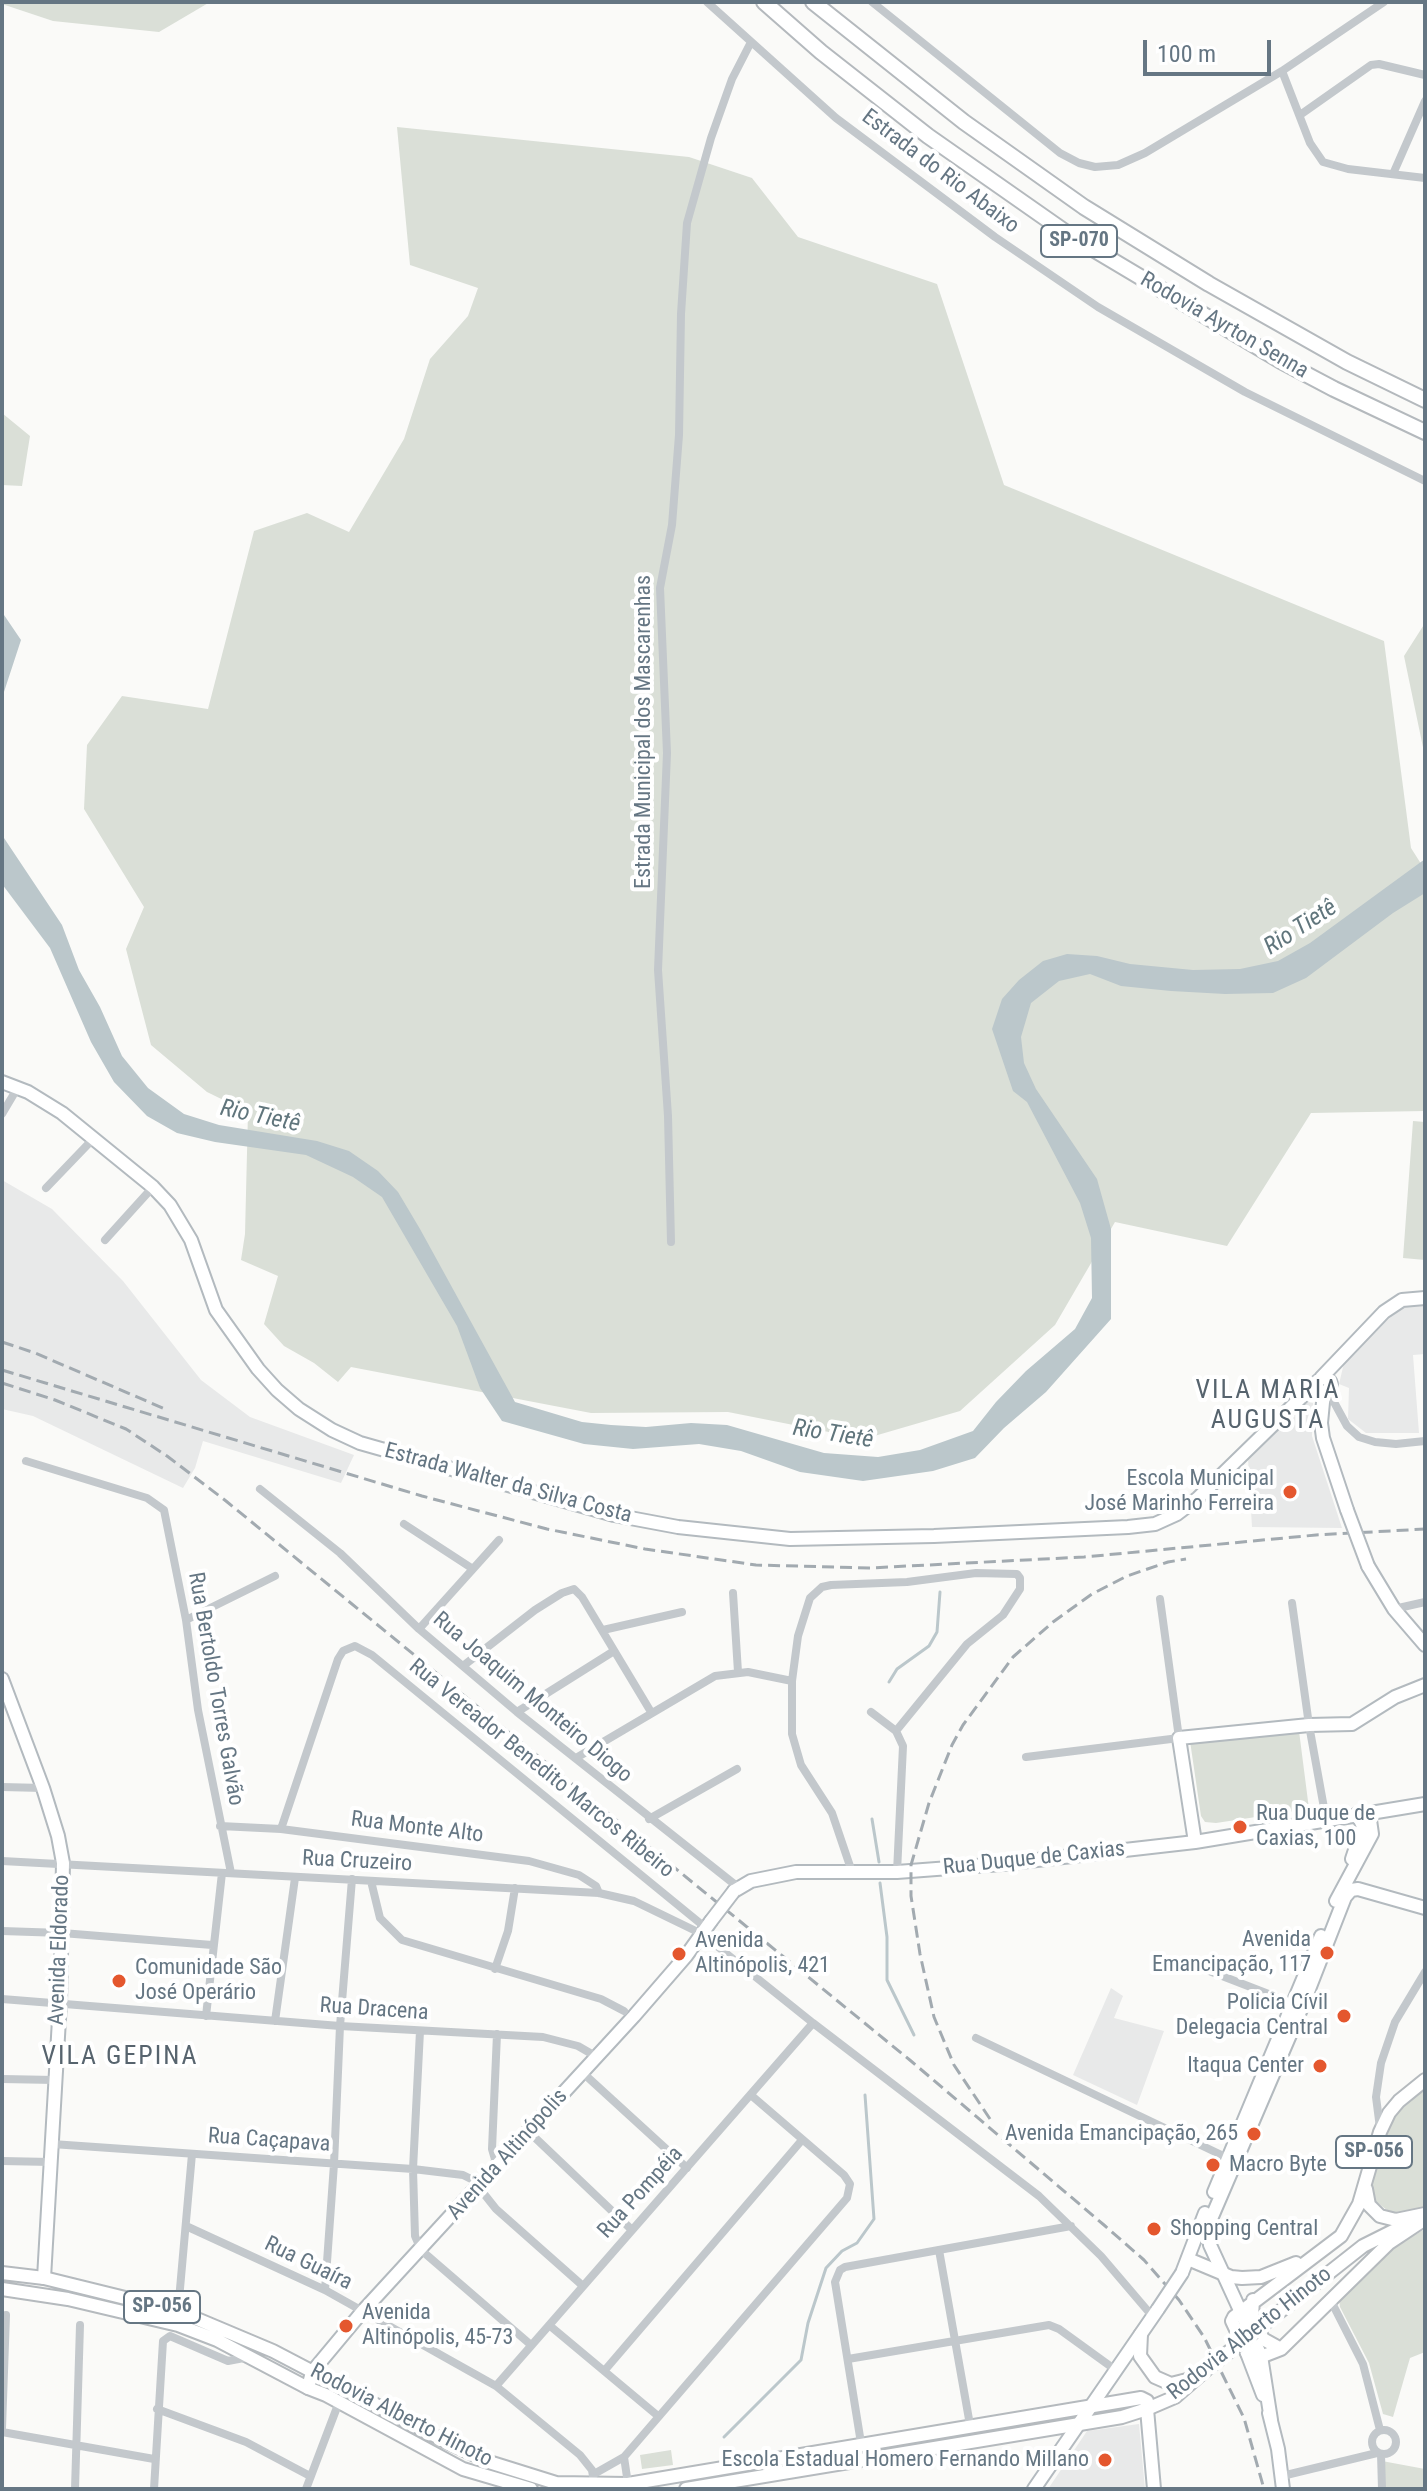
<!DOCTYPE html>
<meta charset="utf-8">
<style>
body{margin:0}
#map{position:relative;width:1427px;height:2491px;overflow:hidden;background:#fafaf8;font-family:"Roboto Condensed",sans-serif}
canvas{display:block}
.frame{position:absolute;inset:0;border:4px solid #657683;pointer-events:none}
.scale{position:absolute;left:1143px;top:40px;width:128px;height:36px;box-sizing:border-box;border:4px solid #657683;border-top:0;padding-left:10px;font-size:24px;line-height:28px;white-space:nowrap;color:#657683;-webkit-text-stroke:6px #fff;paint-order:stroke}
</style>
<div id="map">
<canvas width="1427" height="2491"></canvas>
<div class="frame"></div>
<div class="scale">100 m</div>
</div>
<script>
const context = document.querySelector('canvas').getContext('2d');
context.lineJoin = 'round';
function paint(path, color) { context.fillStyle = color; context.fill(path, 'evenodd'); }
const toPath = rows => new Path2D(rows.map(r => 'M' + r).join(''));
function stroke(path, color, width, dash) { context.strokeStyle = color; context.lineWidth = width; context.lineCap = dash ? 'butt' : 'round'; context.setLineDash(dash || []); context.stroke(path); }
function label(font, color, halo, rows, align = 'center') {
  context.font = font + ' "Roboto Condensed",sans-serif'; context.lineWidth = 8; context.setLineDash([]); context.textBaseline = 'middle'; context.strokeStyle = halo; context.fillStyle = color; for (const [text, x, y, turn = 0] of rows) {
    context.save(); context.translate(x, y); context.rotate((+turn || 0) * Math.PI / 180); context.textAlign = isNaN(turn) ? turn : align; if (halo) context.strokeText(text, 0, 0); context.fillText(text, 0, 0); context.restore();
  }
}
paint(toPath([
 [2,1180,52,1209,123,1281,201,1380,250,1417,354,1455,341,1483,203,1441,195,1468,183,1488,33,1416,2,1409],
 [1423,1304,1425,1354,1413,1355,1419,1433,1366,1433,1348,1419,1349,1388,1339,1384,1344,1363,1377,1328,1404,1307],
 [1303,1401,1313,1403,1312,1436,1342,1528,1252,1527,1248,1458],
 [1111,1988,1123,1996,1114,2018,1164,2031,1137,2105,1073,2075],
 [1139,2424,1145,2489,1048,2489,1087,2431]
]), '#e8e9e9');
paint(toPath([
 [2,2,210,2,159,32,53,21,2,4],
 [397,127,689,157,752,178,798,237,937,284,1004,485,1384,641,1411,848,1425,870,1425,1111,1311,1113,1227,1246,1115,1222,1055,1325,960,1411,864,1439,728,1412,591,1413,351,1367,338,1382,314,1363,284,1346,264,1324,278,1276,241,1260,245,1234,248,1112,207,1092,151,1045,126,949,144,907,84,809,87,745,122,696,208,709,254,531,307,513,349,532,404,439,430,359,468,316,478,288,410,265],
 [2,413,30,436,22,486,2,485],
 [1425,623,1425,757,1404,656],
 [1413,1121,1425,1122,1425,1260,1403,1258],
 [1299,1731,1309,1809,1216,1823,1205,1822,1201,1816,1190,1741],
 [1425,2089,1425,2207,1392,2214,1374,2200,1370,2184,1389,2119,1410,2097],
 [1425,2229,1425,2352,1410,2358,1393,2417,1383,2414,1369,2363,1340,2307,1339,2299,1392,2248],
 [671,2450,673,2465,642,2469,640,2455],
 [1382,2461,1425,2469,1425,2489,1385,2489]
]), '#dadfd7');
paint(toPath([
 [2,612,21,640,2,698],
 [2,835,62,925,79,970,100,1007,122,1056,148,1088,184,1114,219,1125,317,1141,349,1151,378,1171,398,1192,420,1229,515,1402,582,1422,611,1425,646,1427,691,1423,727,1425,824,1453,878,1457,920,1450,973,1431,996,1402,1026,1371,1075,1329,1092,1298,1091,1238,1080,1203,1027,1102,1013,1091,992,1029,1002,999,1019,980,1043,961,1067,954,1097,956,1130,964,1193,970,1240,969,1278,961,1310,943,1425,859,1425,893,1393,913,1306,978,1273,993,1225,994,1171,991,1121,986,1090,974,1059,981,1031,1003,1021,1037,1024,1063,1036,1089,1097,1179,1111,1229,1111,1319,1046,1392,1004,1428,975,1458,933,1471,863,1481,800,1472,741,1451,699,1444,633,1449,584,1444,502,1421,480,1388,457,1326,382,1197,353,1177,306,1155,215,1142,177,1133,147,1116,114,1082,91,1042,50,948,2,884]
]), '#bbc7cb');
stroke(toPath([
 [889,1682,897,1669,929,1646,937,1632,940,1592],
 [872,1819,879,1862],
 [880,1883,887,1937,887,1980,914,2035],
 [724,2437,801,2360,808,2323,826,2268,842,2251,857,2243,874,2219,865,2095]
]), '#bbc7cb', 3);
const secondary = toPath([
 [2,1082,28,1092,62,1113,153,1187,170,1205,191,1240,216,1310,258,1369,277,1390,299,1409,332,1430,360,1443,614,1515,678,1527,790,1539,934,1536,1128,1527,1155,1524,1177,1514,1198,1498,1318,1381],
 '1317 1385a7 7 0 1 1 14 0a7 7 0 1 1-14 0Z',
 [1321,1378,1384,1312,1402,1300,1425,1298],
 [1324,1392,1321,1423,1323,1438,1347,1510],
 [1368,1566,1394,1609,1425,1645],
 [2,1679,43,1788,58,1836,63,1863,60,2002,44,2278],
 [1195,1842,1179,1738,1309,1725,1352,1724,1395,1697,1425,1685],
 [1352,1859,1363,1826,1357,1814],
 [1358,1889,1425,1908],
 [734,1891,751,1881,796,1872,897,1872,1002,1864,1195,1842,1425,1804],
 [1336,1901,1372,1834,1370,1820],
 [1214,2192,1321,1936],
 [1182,2273,1205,2213],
 [1247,2353,1263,2395],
 [308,2388,312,2372,362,2312,634,2016,686,1956,711,1921],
 [1147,2409,1154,2489],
 [1269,2413,1278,2449,1283,2489],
 [1271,2420,1261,2356,1210,2245,1208,2226,1302,2007,1345,1897,1351,1890,1358,1889],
 [1034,2489,1158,2309]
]);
const primary = toPath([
 [1425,2080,1399,2101,1389,2113,1380,2132,1359,2204,1341,2236,1234,2317,1232,2321,1247,2353,1263,2356,1281,2349,1389,2243,1425,2219],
 [1366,2189,1369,2205,1380,2216,1396,2220,1425,2214],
 [1188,2259,1231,2277,1242,2278,1261,2277,1296,2263],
 [2,2273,44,2278,178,2311,273,2351,445,2441,492,2463,556,2483,628,2484,1141,2398,1147,2401,1147,2409],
 [2,2289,68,2299,178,2325,217,2340,308,2388,326,2395,463,2469,531,2489],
 [1253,2300,1252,2316,1263,2339,1281,2349],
 [1264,2324,1363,2246,1405,2225],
 [1141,2334,1140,2356,1155,2377,1171,2384,1191,2379],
 [686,2489,1122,2417,1147,2409,1175,2397,1207,2369]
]);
const highway = toPath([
 [764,2,821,52,928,136,1068,234,1281,361,1334,389,1425,432],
 [813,2,964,122,1084,207,1209,284,1347,362,1425,400]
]);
stroke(secondary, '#b3babf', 16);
stroke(primary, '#b5babe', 16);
stroke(highway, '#b4b9bd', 18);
stroke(toPath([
 [707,2,836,118,995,237,1098,307,1245,392,1425,481],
 [872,2,1060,153,1079,163,1095,167,1118,165,1145,153,1282,71,1384,2],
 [1282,71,1310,143,1323,162,1348,169,1425,178],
 [1300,115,1371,65,1379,64,1425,75],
 [1393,174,1425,101],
 [2,1114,18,1087],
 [46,1188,94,1138],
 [105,1240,153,1187],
 [671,1242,668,1116,658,970,667,753,660,588,672,525,679,435,681,314,687,223,711,138,732,79,751,42],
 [1328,1391,1347,1426,1359,1437,1375,1442,1396,1444,1425,1441],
 [26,1461,147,1498,164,1510,186,1620,198,1710,231,1873],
 [260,1489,340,1553,419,1629,517,1712,738,1887],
 [404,1524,473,1569],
 [733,1593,738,1672],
 [1292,1603,1309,1725,1326,1819],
 [1394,1609,1425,1602],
 [186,1620,275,1576],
 [419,1629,499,1540],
 [603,1630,682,1612],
 [463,1666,535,1610,562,1593,574,1589,582,1597,651,1712],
 [517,1712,614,1651],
 [871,1712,896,1731,903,1746,897,1872],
 [1026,1757,1179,1738,1160,1599],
 [576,1758,715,1676,748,1672,792,1681],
 [2,1787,43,1788],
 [649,1819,737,1769],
 [220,1826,281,1829,529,1861,579,1875,596,1886,599,1893],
 [281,1829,338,1659,343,1651,355,1646,372,1655,706,1928],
 [2,1861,599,1893,634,1901,702,1934,813,2023,1039,2196,1101,2256,1153,2317],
 [852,1872,832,1813,801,1765,792,1734,792,1681,798,1636,810,1598,822,1587,831,1585,907,1582,976,1573,1017,1574,1020,1578,1020,1589,1003,1615,967,1644,896,1731],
 [371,1881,380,1918,402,1940,601,1999,624,2011],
 [2,1931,62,1933,212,1945],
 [495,1969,508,1931,515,1888],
 [1204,1969,1297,2005],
 [2,1999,340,2026,543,2037,578,2046,597,2057],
 [206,2016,222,1873],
 [275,2021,295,1878],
 [420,2031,413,2169,415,2236,421,2250,531,2345],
 [976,2038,1232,2160],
 [583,2073,687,2168],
 [2,2079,55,2080],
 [1380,2128,1376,2097,1381,2063,1395,2022,1425,1972],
 [528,2131,632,2230],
 [52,2144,413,2169,463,2175,473,2180,496,2209,583,2286],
 [2,2161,51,2162],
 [497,2166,492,2149,497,2034],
 [186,2226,325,2290,496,2386,580,2455,592,2470,593,2476],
 [939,2250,970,2425],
 [325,2290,334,2164,340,2026,352,1879],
 [1330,2299,1363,2364,1380,2430],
 [178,2311,192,2154],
 [549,2325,658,2416],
 [848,2359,1049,2325,1059,2329,1117,2371],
 [605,2370,802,2140],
 [496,2386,813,2023],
 [157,2409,246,2442,310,2476],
 [2,2428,6,2315],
 '1372 2442a12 12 0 1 1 24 0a12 12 0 1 1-24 0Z',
 [2,2432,154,2459],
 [861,2443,835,2282,840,2270,845,2267,1071,2226],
 [1381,2454,1382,2489],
 [624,2457,628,2484],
 [594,2474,624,2457,847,2198,850,2184,844,2175,752,2096],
 [1282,2476,1377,2453],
 [75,2489,80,2325],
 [154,2489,163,2341,170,2336,228,2361,249,2357],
 [306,2489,339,2402]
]), '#c3c8cc', 8);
stroke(secondary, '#fff', 12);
stroke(primary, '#fff', 12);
stroke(highway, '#fff', 14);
stroke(toPath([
 [2,1342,35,1353,165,1409],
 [2,1370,422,1496,547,1529,645,1549,756,1565,869,1568,1084,1557,1316,1535,1425,1529],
 [2,1383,55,1400,126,1429,167,1456,226,1501,911,2061,1104,2225,1144,2260,1179,2300,1204,2337,1244,2418,1264,2489],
 [990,2119,954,2065,934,2017,920,1954,911,1896,911,1865,929,1803,952,1745,963,1725,1013,1657,1053,1622,1092,1594,1127,1576,1168,1562,1186,1559]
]), '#a2aab0', 3, [12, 6]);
const secondaryBridge = toPath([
 [1347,1510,1368,1566],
 [711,1921,734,1891],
 [1158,2309,1182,2273]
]);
const primaryBridge = toPath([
 [1207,2369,1264,2324]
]);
stroke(secondaryBridge, '#b3babf', 16, []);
stroke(primaryBridge, '#b5babe', 16, []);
stroke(secondaryBridge, '#fff', 12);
stroke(primaryBridge, '#fff', 12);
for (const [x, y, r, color] of [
 [1290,1492,8,"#e4572e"],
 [1240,1827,8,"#e4572e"],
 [1327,1953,8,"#e4572e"],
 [679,1954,8,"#e4572e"],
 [119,1981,8,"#e4572e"],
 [1344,2016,8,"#e4572e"],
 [1320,2066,8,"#e4572e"],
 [1254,2134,8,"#e4572e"],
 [1213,2165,8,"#e4572e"],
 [1154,2229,8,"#e4572e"],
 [346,2326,8,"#e4572e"],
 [1105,2460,8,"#e4572e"]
]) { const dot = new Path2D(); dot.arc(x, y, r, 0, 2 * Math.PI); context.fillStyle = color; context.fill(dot); stroke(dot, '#fff', 3); }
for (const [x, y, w] of [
 [1079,241,76],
 [1374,2152,76],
 [162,2307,76]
]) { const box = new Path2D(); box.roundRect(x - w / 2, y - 16, w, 32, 6); context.fillStyle = '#fff'; context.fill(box); stroke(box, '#657683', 2); }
label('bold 20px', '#657683', null, [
 ["SP-070",1079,241],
 ["SP-056",1374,2152],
 ["SP-056",162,2307]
]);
label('22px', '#657683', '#fff', [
 ["Estrada do Rio Abaixo",940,172,37],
 ["Rodovia Ayrton Senna",1224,326,30],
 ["Estrada Municipal dos Mascarenhas",644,732,-90],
 ["Estrada Walter da Silva Costa",508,1484,15],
 ["Rua Bertoldo Torres Galvão",215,1689,80],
 ["Rua Joaquim Monteiro Diogo",532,1698,40],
 ["Rua Vereador Benedito Marcos Ribeiro",541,1769,39],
 ["Rua Monte Alto",417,1828,7],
 ["Rua Duque de Caxias",1034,1859,-6],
 ["Rua Cruzeiro",357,1862,3],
 ["Avenida Eldorado",60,1950,-88],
 ["Rua Dracena",374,2010,4],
 ["Rua Caçapava",269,2141,4],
 ["Avenida Altinópolis",508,2155,-48],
 ["Rua Pompéia",641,2193,-48],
 ["Rua Guaíra",308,2264,26],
 ["Rodovia Alberto Hinoto",1250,2334,-38],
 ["Rodovia Alberto Hinoto",401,2416,27]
]);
label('22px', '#657683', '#fff', [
 ["Escola Municipal",1274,1479],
 ["José Marinho Ferreira",1274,1504],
 ["Rua Duque de",1256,1814,"left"],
 ["Caxias, 100",1256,1839,"left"],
 ["Avenida",1311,1940],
 ["Emancipação, 117",1311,1965],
 ["Avenida",695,1941,"left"],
 ["Altinópolis, 421",695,1966,"left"],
 ["Comunidade São",135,1968,"left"],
 ["José Operário",135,1993,"left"],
 ["Policia Cívil",1328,2003],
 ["Delegacia Central",1328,2028],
 ["Itaqua Center",1304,2066],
 ["Avenida Emancipação, 265",1238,2134],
 ["Macro Byte",1229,2165,"left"],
 ["Shopping Central",1170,2229,"left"],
 ["Avenida",362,2313,"left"],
 ["Altinópolis, 45-73",362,2338,"left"],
 ["Escola Estadual Homero Fernando Millano",1089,2460]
], 'right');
label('italic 24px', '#60757c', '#fff', [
 ["Rio Tietê",1301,928,-33],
 ["Rio Tietê",260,1117,12],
 ["Rio Tietê",833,1435,9]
]);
context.letterSpacing = '2px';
label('26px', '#57646e', '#fff', [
 ["VILA MARIA",1268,1391],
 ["AUGUSTA",1268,1421],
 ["VILA GEPINA",120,2057]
]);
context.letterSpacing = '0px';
</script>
